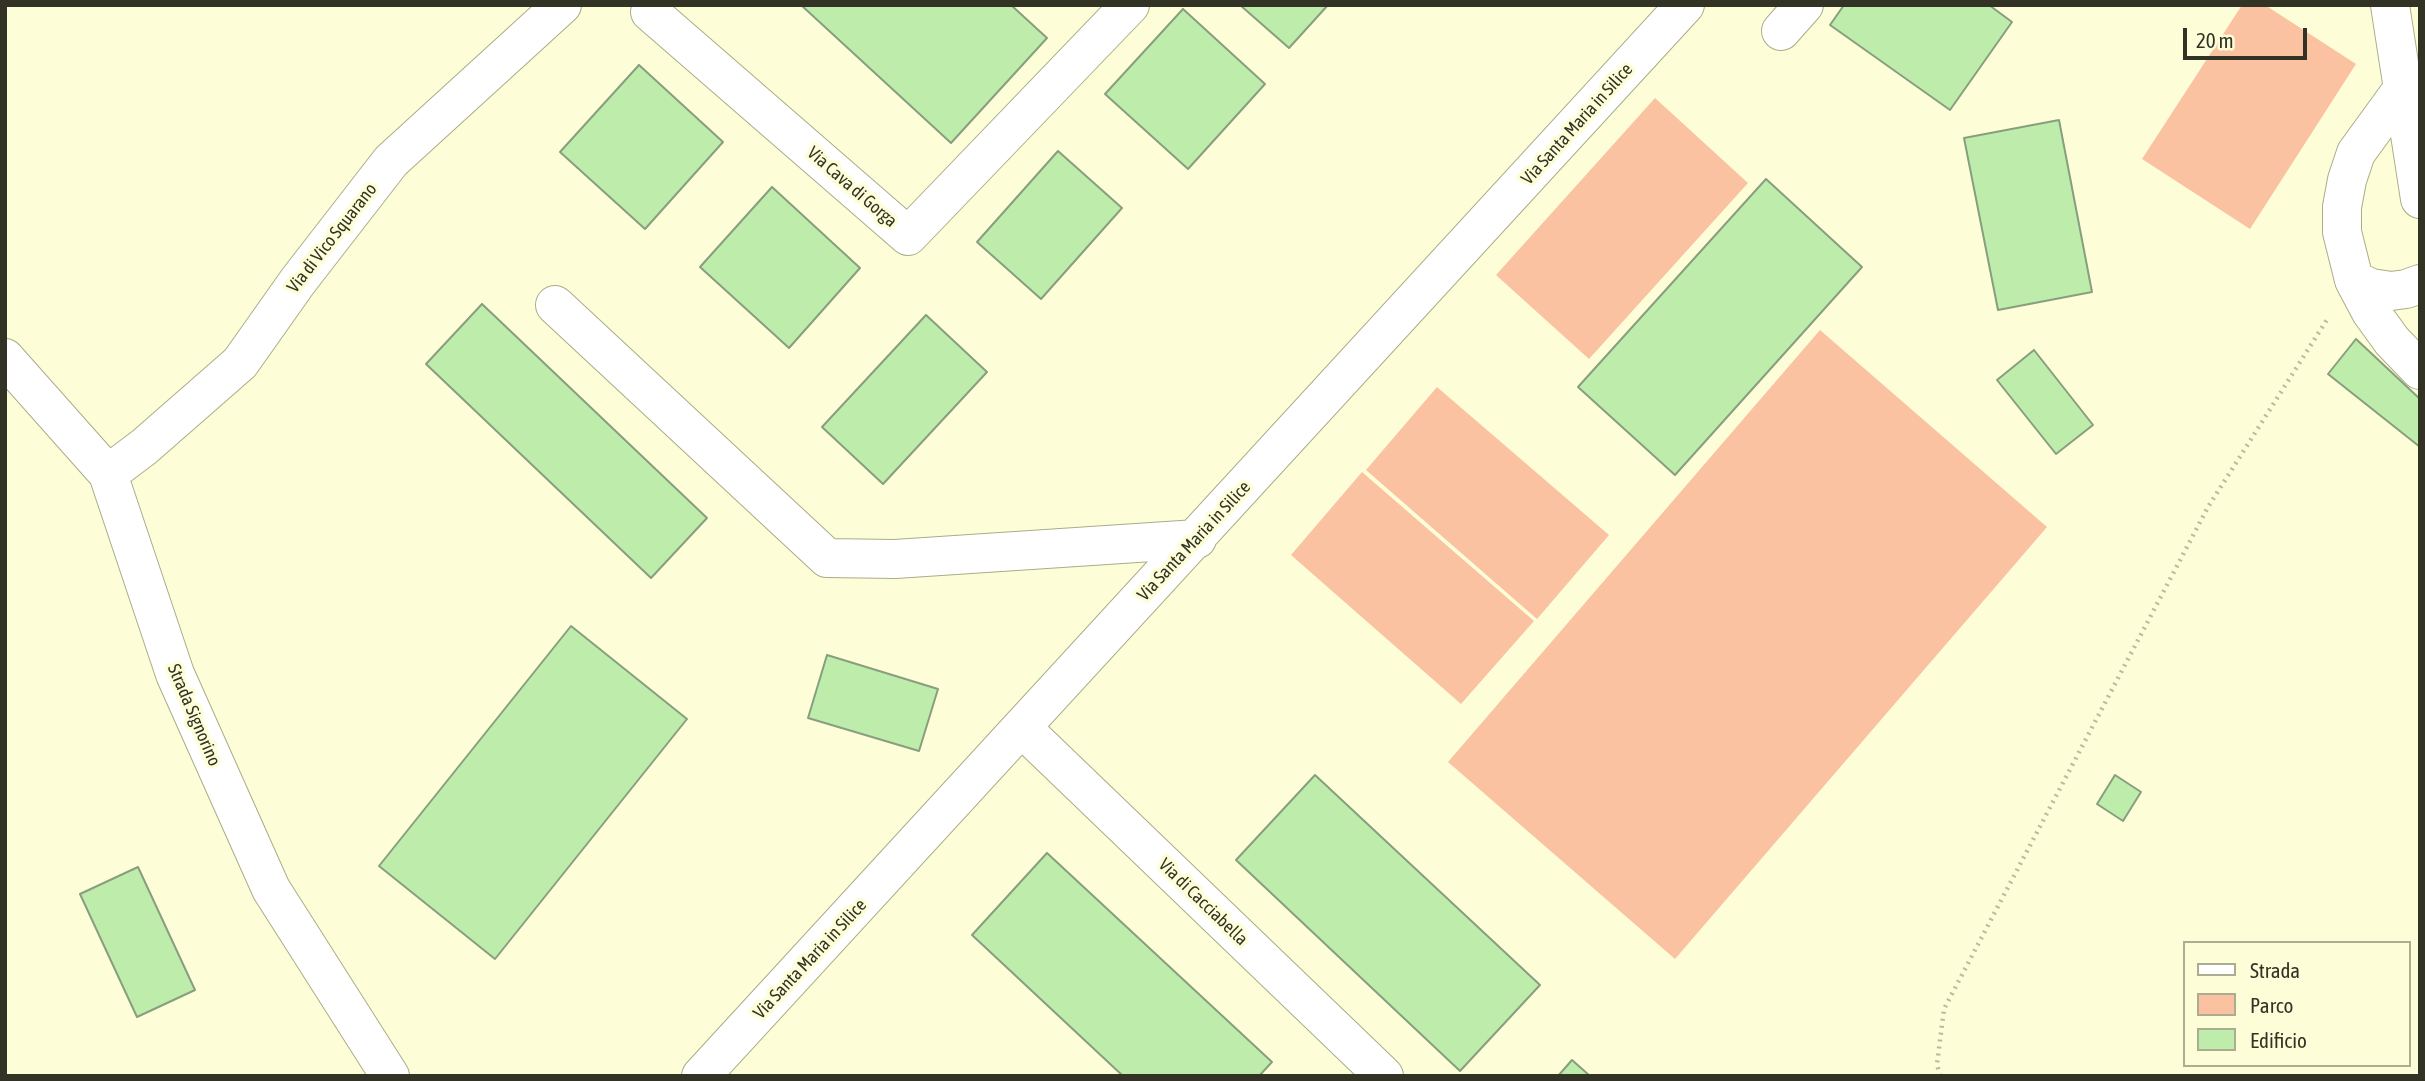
<!DOCTYPE html>
<style>
body{margin:0}
#map{position:relative;width:2425px;height:1081px;overflow:hidden;background:#fdfed8;font-family:"Asap Condensed",sans-serif}
canvas{display:block}
.frame{position:absolute;inset:0;border:7px solid #323324;pointer-events:none}
.legend{position:absolute;left:2183px;top:941px;width:228px;height:126px;box-sizing:border-box;background:#fdfed8;border:2px solid #acad90;margin:0;padding:9px 12px;list-style:none;font-size:21px;color:#323324}
.legend li{display:flex;align-items:center;gap:14px;height:35px}
.legend b{width:35px;border:2px solid #acad90}
.scale{position:absolute;left:2183px;top:28px;width:124px;height:32px;box-sizing:border-box;border:4px solid #323324;border-top:0;padding-left:9px;font-size:21px;line-height:24px;white-space:nowrap;color:#323324;-webkit-text-stroke:5px #fdfed8;paint-order:stroke}
</style>
<div id="map">
<canvas width="2425" height="1081"></canvas>
<div class="frame"></div>
<ul class="legend">
<li><b style="height:9px;background:#fff"></b>Strada</li>
<li><b style="height:19px;background:#fac2a1"></b>Parco</li>
<li><b style="height:19px;background:#beedab"></b>Edificio</li>
</ul>
<div class="scale">20 m</div>
</div>
<script>
const context = document.querySelector('canvas').getContext('2d');
context.lineJoin = 'round';
function paint(path, color) { context.fillStyle = color; context.fill(path, 'evenodd'); }
const toPath = rows => new Path2D(rows.map(r => 'M' + r).join(''));
function stroke(path, color, width, dash) { context.strokeStyle = color; context.lineWidth = width; context.lineCap = dash ? 'butt' : 'round'; context.setLineDash(dash || []); context.stroke(path); }
function label(font, color, halo, rows, align = 'center') {
  context.font = font + ' "Asap Condensed",sans-serif'; context.lineWidth = 7; context.setLineDash([]); context.textBaseline = 'middle'; context.strokeStyle = halo; context.fillStyle = color; for (const [text, x, y, turn = 0] of rows) {
    context.save(); context.translate(x, y); context.rotate((+turn || 0) * Math.PI / 180); context.textAlign = isNaN(turn) ? turn : align; if (halo) context.strokeText(text, 0, 0); context.fillText(text, 0, 0); context.restore();
  }
}
paint(toPath([
 [2242,5,2265,5,2356,64,2250,229,2142,159],
 [1655,98,1748,183,1589,359,1496,275],
 [1820,330,2047,527,1675,959,1448,762],
 [1437,387,1609,535,1537,619,1366,470],
 [1362,472,1534,621,1461,704,1291,555]
]), '#fac2a1');
const building = toPath([
 [801,5,1011,5,1047,38,951,143,801,5],
 [1240,5,1328,5,1289,48,1240,5],
 [1844,5,1989,5,2012,22,1950,110,1830,25,1844,5],
 [1183,9,1265,84,1188,169,1105,94,1183,9],
 [639,65,723,142,645,229,560,152,639,65],
 [2059,120,2092,292,1998,310,1964,138,2059,120],
 [1058,151,1122,208,1041,299,977,242,1058,151],
 [1766,179,1862,267,1675,475,1578,387,1766,179],
 [772,187,860,268,789,348,700,267,772,187],
 [482,304,707,518,651,578,426,364,482,304],
 [926,315,987,372,883,484,822,427,926,315],
 [2356,339,2420,399,2420,447,2328,374,2356,339],
 [2034,350,2093,425,2056,454,1997,380,2034,350],
 [571,626,687,719,495,959,379,866,571,626],
 [827,655,938,689,919,751,808,718,827,655],
 [1315,775,1540,985,1460,1071,1236,860,1315,775],
 [2115,775,2141,792,2123,821,2097,804,2115,775],
 [1047,853,1272,1062,1259,1076,1123,1076,972,935,1047,853],
 [138,867,195,990,137,1017,80,894,138,867],
 [1572,1060,1590,1076,1558,1076,1572,1060]
]);
paint(building, '#beedab');
stroke(building, '#889e7f', 2);
const minor = toPath([
 [2390,5,2420,199],
 [650,12,908,236,1130,5],
 [1781,31,1804,5],
 [2404,87,2356,153,2347,180,2342,207,2342,232,2354,280,2371,312,2392,341,2420,370],
 [2354,280,2371,288,2391,291,2406,289,2420,284],
 [555,305,827,558,895,559,1197,539],
 [5,358,108,474,175,674,271,889,390,1076],
 [108,474,144,447,240,363,298,281,391,161,562,5],
 [1022,728,1384,1076],
 [701,1076,1685,5]
]);
stroke(minor, '#abac88', 40);
stroke(toPath([
 [1940,1076,1937,1064,1944,1009,2208,507,2328,318]
]), '#babb9c', 4.5, [2, 5]);
stroke(minor, '#fff', 38);
label('18px', '#323324', '#fdfed8', [
 ["Via Santa Maria in Silice",1577,124,-48],
 ["Via Cava di Gorga",852,187,41],
 ["Via di Vico Squarano",332,238,-52],
 ["Via Santa Maria in Silice",1194,541,-47],
 ["Strada Signorino",194,715,67],
 ["Via di Cacciabella",1203,902,44],
 ["Via Santa Maria in Silice",810,959,-47]
]);
</script>
